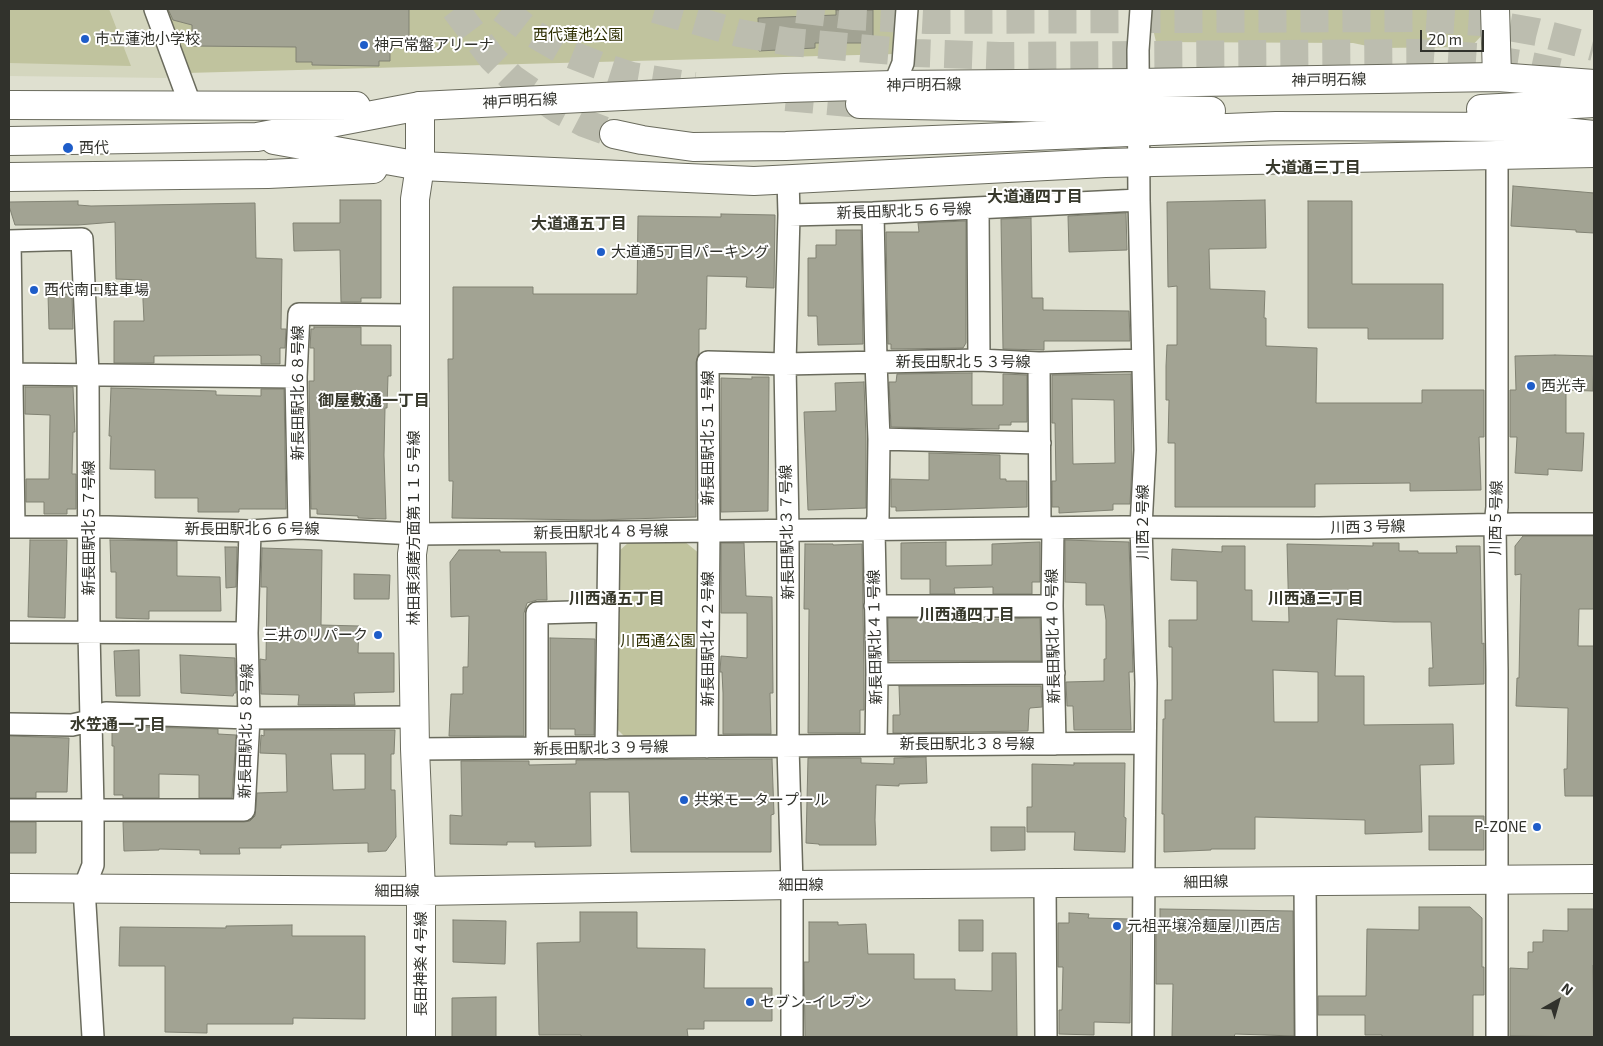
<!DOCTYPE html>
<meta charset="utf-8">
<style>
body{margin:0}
#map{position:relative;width:1603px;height:1046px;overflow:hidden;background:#dfe0d0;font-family:"Exo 2",sans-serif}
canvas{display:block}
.frame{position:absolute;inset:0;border:10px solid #31322c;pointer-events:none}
.north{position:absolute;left:1533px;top:976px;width:50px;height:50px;-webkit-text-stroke:4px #fff;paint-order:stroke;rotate:38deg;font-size:14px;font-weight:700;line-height:20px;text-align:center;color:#31322c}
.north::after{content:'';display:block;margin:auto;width:18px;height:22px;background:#31322c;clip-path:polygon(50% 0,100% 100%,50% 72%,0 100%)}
.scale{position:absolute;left:1420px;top:30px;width:64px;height:22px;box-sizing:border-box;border:2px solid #31322c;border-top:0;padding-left:6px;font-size:15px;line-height:18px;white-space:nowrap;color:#31322c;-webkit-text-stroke:4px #fff;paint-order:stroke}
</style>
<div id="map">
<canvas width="1603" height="1046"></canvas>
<div class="frame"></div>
<div class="north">N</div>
<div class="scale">20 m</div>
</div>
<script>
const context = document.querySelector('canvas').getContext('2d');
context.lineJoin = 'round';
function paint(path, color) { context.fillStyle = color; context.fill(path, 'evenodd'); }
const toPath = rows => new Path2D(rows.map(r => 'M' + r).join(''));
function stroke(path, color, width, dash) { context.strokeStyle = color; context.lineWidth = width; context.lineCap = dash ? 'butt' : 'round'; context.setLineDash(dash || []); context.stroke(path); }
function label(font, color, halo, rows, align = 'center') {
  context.font = font + ' "Exo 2","Noto Sans JP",sans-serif'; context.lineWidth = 4; context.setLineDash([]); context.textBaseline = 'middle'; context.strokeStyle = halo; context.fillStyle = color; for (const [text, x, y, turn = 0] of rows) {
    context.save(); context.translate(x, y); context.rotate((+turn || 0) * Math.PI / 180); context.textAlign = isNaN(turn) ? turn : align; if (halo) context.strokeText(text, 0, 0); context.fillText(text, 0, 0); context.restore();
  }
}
paint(toPath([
 [9,9,149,9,172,69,166,78,9,76]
]), '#d4d6be');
paint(toPath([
 [9,9,109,9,131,66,9,63],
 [163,9,899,9,895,54,186,73],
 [1165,9,1483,9,1484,33,1471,47,1377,48,1353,43,1156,42,1153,29,1159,10],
 [684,541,700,554,700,729,690,740,628,740,617,729,617,553,629,542]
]), '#c0c39e');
const building = toPath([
 [168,9,409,9,409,39,395,39,395,48,390,49,390,61,379,61,379,66,312,65,312,62,296,62,296,47,192,46,192,25,173,20,168,9],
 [836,10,873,10,873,43,815,43,815,48,759,51,758,18,836,15,836,10],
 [1513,186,1594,193,1594,233,1576,232,1576,230,1511,226,1513,186],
 [340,200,381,200,381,298,361,298,361,302,341,302,340,250,294,251,293,223,340,223,340,200],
 [1265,200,1266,248,1209,249,1210,289,1265,291,1264,318,1266,318,1266,346,1317,348,1316,403,1422,403,1422,390,1484,390,1484,437,1479,437,1481,490,1410,491,1410,483,1315,484,1315,507,1175,507,1175,443,1168,443,1169,400,1166,400,1166,366,1167,345,1177,345,1177,286,1168,287,1167,202,1265,200],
 [78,201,78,205,91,206,255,203,256,258,282,259,281,329,286,329,285,348,280,348,280,364,261,364,261,356,259,355,154,356,154,363,114,363,114,321,144,321,142,280,116,279,115,222,78,225,15,225,9,206,9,202,78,201],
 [1308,201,1352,201,1352,284,1443,284,1443,339,1368,339,1368,328,1308,328,1308,201],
 [1126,213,1127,250,1069,252,1068,216,1126,213],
 [721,214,775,215,774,288,746,287,747,277,707,276,706,329,699,329,699,353,696,362,696,517,595,520,452,518,453,481,449,481,448,359,453,359,453,287,533,287,533,294,637,294,638,216,721,217,721,214],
 [1031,218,1032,298,1043,298,1043,310,1129,311,1130,341,1044,341,1044,350,1003,349,1001,219,1031,218],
 [966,221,966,343,963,348,891,349,891,344,888,344,886,232,919,232,918,223,966,221],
 [836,230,861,230,863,344,818,345,817,316,808,316,808,258,816,258,816,245,836,245,836,230],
 [48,294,72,294,73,329,49,329,48,294],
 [314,327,361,327,361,345,391,345,391,376,388,376,387,408,385,408,384,455,386,519,358,518,358,516,317,514,317,509,311,509,309,381,314,381,314,348,310,348,311,329,314,329,314,327],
 [1555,355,1594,356,1593,391,1566,390,1566,433,1584,433,1582,471,1548,469,1548,475,1515,473,1517,437,1510,437,1510,390,1516,390,1515,356,1555,355],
 [972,373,972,405,1003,405,1003,374,1027,375,1027,422,1011,422,1011,425,999,425,999,429,891,427,889,382,896,382,897,374,972,373],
 [1131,374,1132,464,1130,504,1113,504,1113,510,1059,513,1059,507,1052,507,1052,481,1056,481,1055,423,1052,423,1052,375,1131,374],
 [1072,399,1114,400,1115,463,1073,464,1072,399],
 [752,377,769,377,768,511,721,512,721,378,752,379,752,377],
 [864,382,866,439,866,508,808,510,804,412,836,411,835,383,864,382],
 [25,387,73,387,75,432,73,432,72,474,76,474,76,509,67,509,67,514,44,514,44,502,26,502,26,479,49,479,50,415,25,414,25,387],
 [111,388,216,391,216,395,261,396,261,389,284,389,286,509,239,509,239,512,198,512,198,498,155,498,155,470,110,469,111,436,109,436,111,388],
 [929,453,1000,455,1000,479,1006,479,1006,481,1027,481,1027,507,896,511,896,507,891,507,891,479,929,480,929,453],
 [1523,536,1594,536,1594,609,1579,609,1578,646,1594,646,1594,796,1565,796,1564,769,1567,769,1568,708,1516,706,1517,678,1519,678,1521,574,1515,575,1515,546,1523,536],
 [30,540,67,540,65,618,28,617,30,540],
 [110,540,177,541,177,576,220,577,221,611,149,611,149,619,116,618,116,572,111,572,110,540],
 [1065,540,1129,542,1133,672,1129,672,1131,730,1074,730,1073,706,1067,706,1066,682,1104,681,1104,659,1106,659,1106,620,1104,605,1086,605,1086,583,1065,582,1065,540],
 [946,542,946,566,992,565,992,544,1040,542,1040,582,1032,582,1032,594,993,594,993,587,954,588,955,594,930,594,930,579,901,579,901,543,946,542],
 [721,543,744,543,746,596,772,597,773,693,770,693,771,734,723,734,723,693,722,672,720,672,721,656,747,658,747,613,721,613,721,543],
 [1373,543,1399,543,1399,551,1418,551,1418,553,1457,553,1456,546,1480,546,1482,644,1484,643,1484,684,1429,686,1429,668,1433,668,1431,622,1394,622,1337,619,1335,676,1364,676,1364,725,1453,724,1454,764,1420,765,1422,832,1365,834,1365,820,1255,817,1255,849,1211,849,1211,850,1164,852,1164,814,1162,814,1163,719,1165,719,1165,700,1172,700,1172,647,1169,647,1169,620,1197,620,1197,581,1171,580,1172,549,1222,552,1222,546,1245,546,1245,590,1252,590,1252,621,1289,622,1287,544,1373,546,1373,543],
 [1273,670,1318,672,1318,722,1274,722,1273,670],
 [805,544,833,544,833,545,862,544,864,674,864,710,860,710,860,733,808,733,809,609,804,609,805,544],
 [225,547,237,547,236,587,226,588,225,547],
 [262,548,322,550,321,625,359,626,358,653,394,653,394,692,354,693,355,705,298,705,299,695,261,694,260,659,266,660,267,587,261,587,262,548],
 [459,550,500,550,500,552,546,552,547,600,537,600,527,603,524,613,524,736,449,736,451,694,463,694,463,667,468,667,469,616,451,617,450,562,459,550],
 [354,574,390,575,389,599,354,599,354,574],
 [888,618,956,618,956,620,1040,618,1041,661,889,661,888,618],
 [550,638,595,639,594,735,575,735,575,729,550,729,550,638],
 [139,650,140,696,116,696,114,651,139,650],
 [180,655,235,658,236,693,234,693,233,696,181,693,180,655],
 [899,686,1041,686,1042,707,1030,708,1029,710,1028,731,893,733,893,715,900,715,899,686],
 [112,726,218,729,218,734,236,735,232,798,199,798,199,775,159,774,159,798,123,798,123,795,114,795,114,746,112,746,112,726],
 [264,730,395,730,394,754,391,754,391,790,395,790,396,837,386,851,368,852,368,843,281,845,281,848,239,848,240,854,200,854,200,850,159,849,159,850,124,851,123,822,244,822,250,821,255,816,257,793,287,792,286,754,260,753,261,735,264,736,264,730],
 [331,754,365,754,365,789,333,790,331,754],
 [9,736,69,738,67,792,36,792,36,798,9,798,9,736],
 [926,757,927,783,899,784,899,786,876,785,875,820,876,845,819,845,819,844,806,843,808,758,861,758,861,763,894,764,894,758,926,757],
 [772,759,774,814,771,815,771,852,631,852,629,792,590,792,591,846,535,847,535,842,507,842,507,845,450,844,450,815,462,816,461,761,529,761,529,765,576,764,576,760,772,759],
 [1074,763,1125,763,1124,817,1126,818,1125,852,1074,850,1075,832,1027,832,1027,807,1032,807,1032,764,1074,765,1074,763],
 [1429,816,1484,816,1484,850,1429,850,1429,816],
 [9,822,36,822,36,853,9,853,9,822],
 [991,827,1025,827,1025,850,991,851,991,827],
 [1419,907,1470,907,1482,918,1482,967,1484,967,1484,995,1473,995,1473,1037,1382,1037,1382,1035,1365,1035,1365,1015,1318,1015,1318,996,1366,996,1367,929,1419,930,1419,907],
 [1160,909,1293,911,1294,1036,1235,1034,1234,1037,1172,1037,1173,984,1156,984,1156,920,1160,920,1160,909],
 [1568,909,1594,909,1594,965,1593,965,1594,1037,1510,1036,1510,968,1528,969,1528,952,1533,952,1533,942,1543,942,1543,930,1568,931,1568,909],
 [580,912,637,912,637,948,705,949,704,988,772,988,772,1021,704,1021,704,1029,687,1029,688,1037,581,1037,581,1035,539,1035,537,943,580,942,580,912],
 [1069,913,1089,914,1088,918,1131,919,1130,1023,1094,1022,1094,1035,1059,1034,1059,1010,1062,1010,1063,967,1058,967,1058,923,1069,923,1069,913],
 [453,920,506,921,505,964,453,962,453,920],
 [959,920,983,920,983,951,959,951,959,920],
 [809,922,838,922,838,925,866,924,868,954,914,954,914,979,955,979,955,990,992,991,992,953,1016,953,1017,1037,805,1037,804,962,809,962,809,922],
 [292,925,292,936,365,936,365,1019,293,1018,293,1024,207,1024,207,1033,165,1032,165,966,119,966,120,927,226,928,226,926,292,925],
 [496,997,496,1037,452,1037,452,998,496,997]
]);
paint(building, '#a2a393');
stroke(building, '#818273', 1);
stroke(toPath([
 [455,9,492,58,512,78,557,109,584,123,614,134],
 [502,9,534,34,565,52,598,65,632,76,694,86],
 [655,9,739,33,790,42,915,53,999,56,1418,53,1477,57,1521,64,1562,73],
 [797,9,854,16,927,20,1420,18,1480,22,1537,32,1594,47],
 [786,97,860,104]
]), '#bcbdaf', 28, [28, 14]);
const street = toPath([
 [155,9,190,104],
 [1141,9,1138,50,1139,200,1145,450,1141,527,1146,683,1144,857,1143,1037],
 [894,85,903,63,907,9],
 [788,179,789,215,785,364,788,531,788,746,792,885,792,1037],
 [978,208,979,360],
 [873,213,876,362,879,439,878,518,874,530,877,674,876,745],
 [789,215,873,213,1139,200],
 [9,241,82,239,88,374,89,632,93,809,93,865,84,888,93,1037],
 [10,241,14,527],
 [1039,363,1040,528],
 [9,374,296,377],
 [879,439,1040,443],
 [9,527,108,527,250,531,299,528,415,534,1123,527,1319,528,1515,524,1594,524],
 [299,528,296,377,299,314,415,315],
 [1053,528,1052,606,1055,744],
 [875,606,1052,606],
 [9,632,247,633],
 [877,674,1054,673],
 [9,724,72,725,90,721,106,713,249,718,415,717],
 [707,747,709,531,708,362,785,364,979,360,1039,363,1142,360],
 [537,748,537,613,608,611],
 [606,748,609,532],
 [415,749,1145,743],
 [9,810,244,810,249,718,247,633,250,531],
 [1305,881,1306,1037],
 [1045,883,1046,1037],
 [1497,1037,1497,670,1495,525,1497,507,1497,156]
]);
const secondary = toPath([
 [1495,9,1497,77],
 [420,106,420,166,415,199,415,534,412,554,415,749,421,891,421,1037],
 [9,888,421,891,792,885,1594,879]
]);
const primary = toPath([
 [9,105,356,106],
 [274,140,420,166,754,181,1105,163,1594,153],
 [9,141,257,137,420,106,785,88,894,85,1138,83,1497,77,1594,84],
 [9,177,268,174,373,169]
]);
const highway = toPath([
 [860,104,1211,111],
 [1481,109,1594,103],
 [614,134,642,140,693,147,786,146,1276,126,1512,127,1594,135]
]);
stroke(street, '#6a6b5d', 24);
stroke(secondary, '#6a6b5d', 30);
stroke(primary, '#6a6b5d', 30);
stroke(highway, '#6a6b5d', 30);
stroke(street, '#fff', 21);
stroke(secondary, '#fff', 28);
stroke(primary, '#fff', 28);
stroke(highway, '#fff', 28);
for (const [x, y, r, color] of [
 [85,39,5,"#1e5dc9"],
 [364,45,5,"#1e5dc9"],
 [68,148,6,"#1e5dc9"],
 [601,252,5,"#1e5dc9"],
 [34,290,5,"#1e5dc9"],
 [1531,386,5,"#1e5dc9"],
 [378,635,5,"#1e5dc9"],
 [684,800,5,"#1e5dc9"],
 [1537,827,5,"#1e5dc9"],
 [1117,926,5,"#1e5dc9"],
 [750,1002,5,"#1e5dc9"]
]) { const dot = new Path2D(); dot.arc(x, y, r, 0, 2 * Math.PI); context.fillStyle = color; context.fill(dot); stroke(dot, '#fff', 2); }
label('15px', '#2d2e00', '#fff', [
 ["西代蓮池公園",578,35],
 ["川西通公園",658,641]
]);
label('15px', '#31322c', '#fff', [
 ["市立蓮池小学校",95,39],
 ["神戸常盤アリーナ",374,45],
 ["西代",79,148],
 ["大道通5丁目パーキング",611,252],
 ["西代南口駐車場",44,290],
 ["西光寺",1541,386],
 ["三井のリパーク",368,635,"right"],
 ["共栄モータープール",694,800],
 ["P-ZONE",1527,827,"right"],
 ["元祖平壌冷麺屋 川西店",1127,926],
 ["セブン-イレブン",760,1002]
], 'left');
label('15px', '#31322c', '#fff', [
 ["神戸明石線",1329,80,-1],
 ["神戸明石線",924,85,-1],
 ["神戸明石線",520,101,-3],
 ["新長田駅北５６号線",904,211,-2],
 ["新長田駅北５３号線",963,362],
 ["新長田駅北６８号線",298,393,-90],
 ["新長田駅北５１号線",708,438,-90],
 ["川西５号線",1496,518,-89],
 ["川西２号線",1143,522,-90],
 ["川西３号線",1368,527,-1],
 ["新長田駅北５７号線",89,528,-90],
 ["林田東須磨方面第１１５号線",414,528,-90],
 ["新長田駅北６６号線",252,529],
 ["新長田駅北４８号線",601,532,-1],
 ["新長田駅北３７号線",787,532,-91],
 ["新長田駅北４０号線",1053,636,-91],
 ["新長田駅北４１号線",875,637,-91],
 ["新長田駅北４２号線",708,639,-90],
 ["新長田駅北５８号線",246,731,-89],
 ["新長田駅北３８号線",967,744],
 ["新長田駅北３９号線",601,748,-1],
 ["細田線",1206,882,-1],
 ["細田線",801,885],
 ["細田線",397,891],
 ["長田神楽４号線",421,964,-90]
]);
label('bold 16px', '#37382b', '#fff', [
 ["大道通三丁目",1313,168],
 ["大道通四丁目",1035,197],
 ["大道通五丁目",579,224],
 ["御屋敷通一丁目",374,401],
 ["川西通五丁目",617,599],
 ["川西通三丁目",1316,599],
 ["川西通四丁目",967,615],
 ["水笠通一丁目",118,725]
]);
</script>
